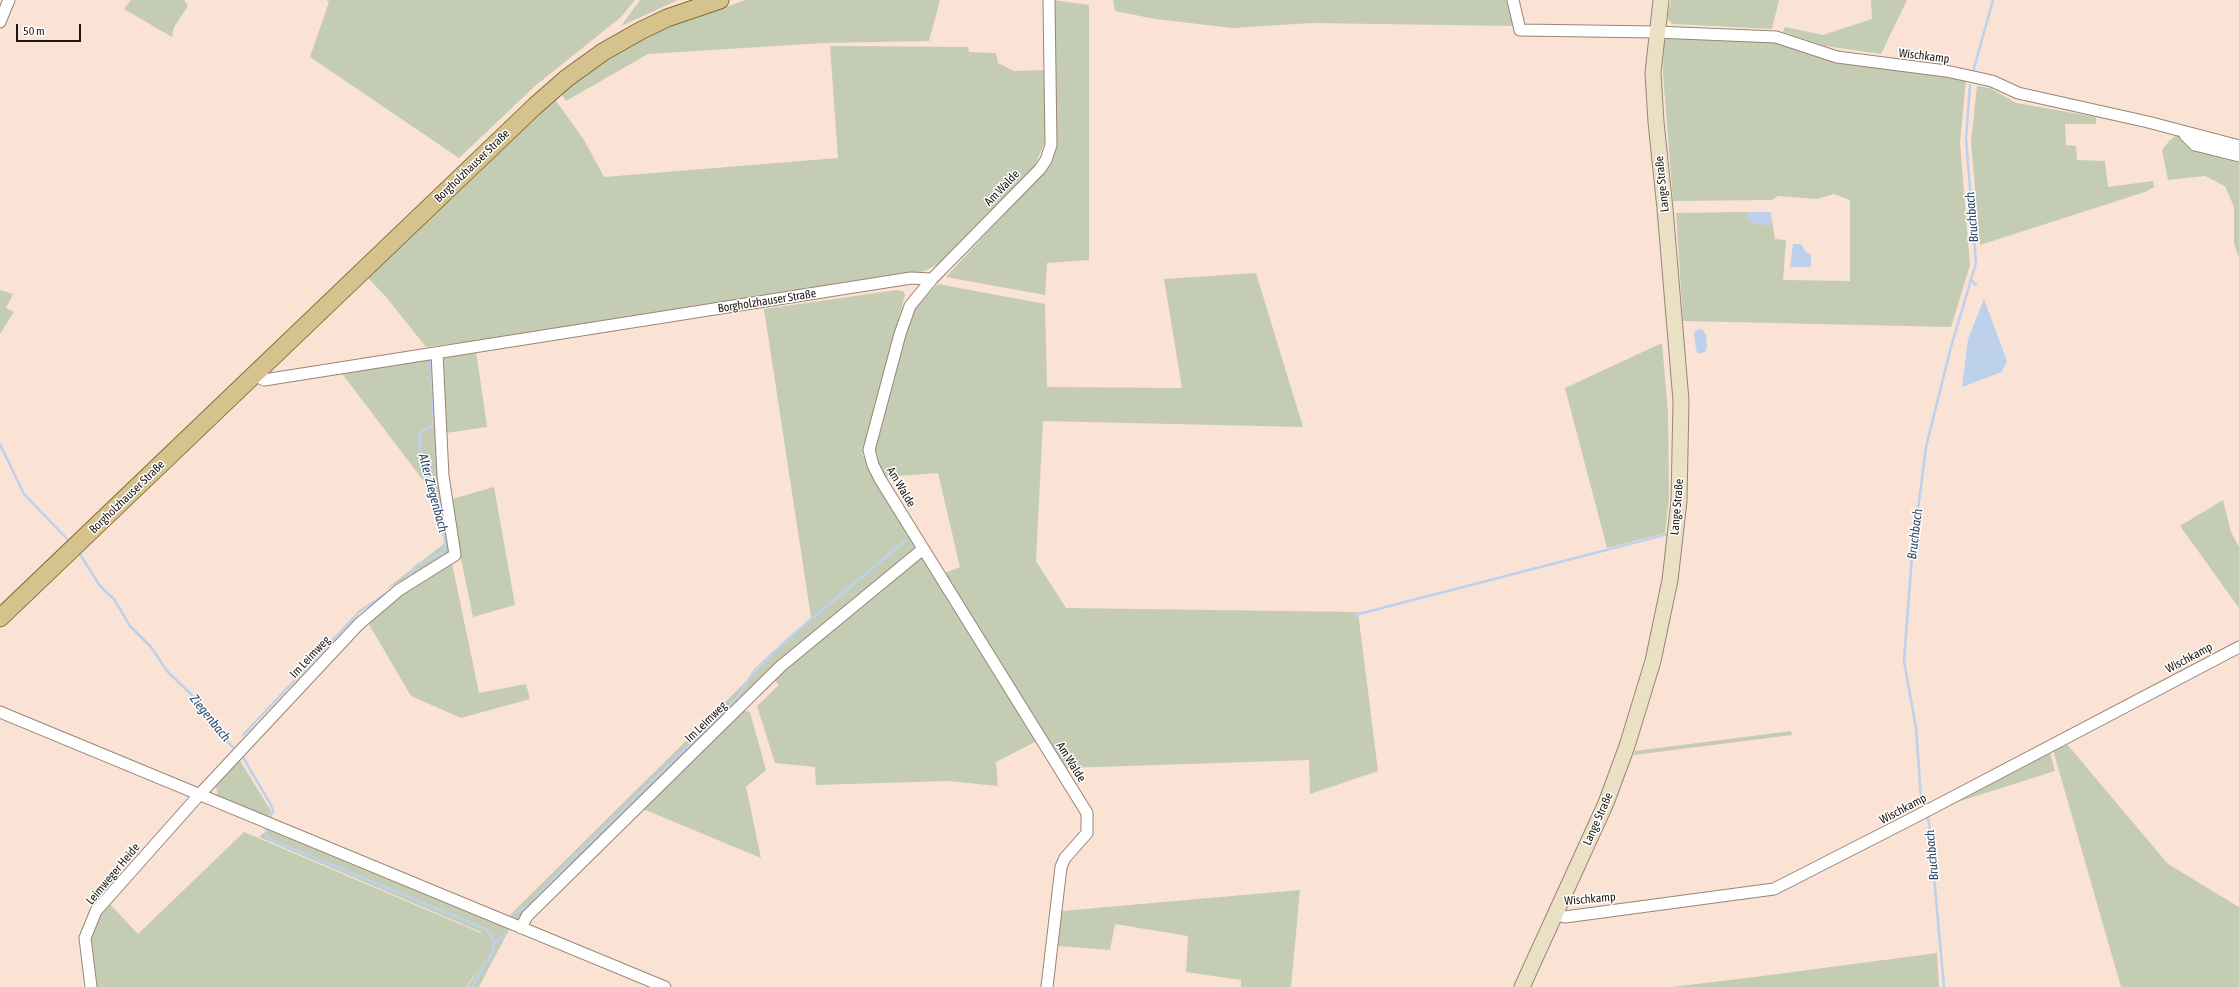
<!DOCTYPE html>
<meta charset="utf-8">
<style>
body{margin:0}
#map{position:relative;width:2239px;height:987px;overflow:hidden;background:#fae3d5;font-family:"Asap Condensed",sans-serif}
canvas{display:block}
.scale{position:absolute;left:16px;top:24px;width:65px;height:18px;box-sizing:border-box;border:2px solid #1f1812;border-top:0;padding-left:5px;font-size:12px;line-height:14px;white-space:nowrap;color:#1f1812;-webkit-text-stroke:3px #fff;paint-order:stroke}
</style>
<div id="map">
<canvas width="2239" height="987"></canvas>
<div class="scale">50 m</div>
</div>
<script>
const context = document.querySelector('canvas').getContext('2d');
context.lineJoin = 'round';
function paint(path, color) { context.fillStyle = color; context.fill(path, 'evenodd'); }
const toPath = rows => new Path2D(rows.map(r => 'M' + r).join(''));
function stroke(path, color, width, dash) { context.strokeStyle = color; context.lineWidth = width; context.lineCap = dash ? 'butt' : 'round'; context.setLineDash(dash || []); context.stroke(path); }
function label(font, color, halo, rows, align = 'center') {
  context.font = font + ' "Asap Condensed",sans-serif'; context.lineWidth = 3; context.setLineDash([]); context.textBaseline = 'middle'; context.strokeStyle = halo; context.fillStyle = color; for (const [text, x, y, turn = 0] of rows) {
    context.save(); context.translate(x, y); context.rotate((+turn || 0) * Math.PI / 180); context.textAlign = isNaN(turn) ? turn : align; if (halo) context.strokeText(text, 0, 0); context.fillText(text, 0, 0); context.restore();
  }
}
paint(toPath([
 [131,0,184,0,188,6,174,27,172,37,124,9],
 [327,0,635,0,621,17,535,86,459,158,310,57,329,2],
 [640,0,678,0,621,26],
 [746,0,940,0,929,41,823,43,648,54,566,101,561,93,614,54,659,29],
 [1053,0,1089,5,1089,260,1047,263,1045,295,946,277,1043,172,1051,161],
 [1113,0,1509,0,1514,26,1311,23,1233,28,1155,19,1115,11],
 [1671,0,1779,0,1772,29,1672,24,1667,18],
 [1871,0,1907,0,1881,54,1825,46,1783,32,1785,27,1823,35,1872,19],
 [1670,36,1761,39,1966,79,1960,143,1970,265,1951,327,1683,321,1676,213,1747,212,1747,216,1768,225,1772,221,1775,239,1786,240,1783,280,1850,281,1850,200,1834,194,1817,199,1778,196,1772,200,1673,201,1663,74,1664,41],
 [830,46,968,47,969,52,996,53,998,63,1014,71,1045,70,1046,139,1033,170,942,262,925,271,536,333,426,347,386,297,367,277,554,98,584,140,604,177,838,158],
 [1977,86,1990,88,2016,103,2096,117,2096,124,2065,124,2066,145,2076,146,2077,160,2105,161,2108,187,2153,181,2154,187,2145,192,1980,245,1971,142],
 [2178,134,2194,151,2239,163,2239,258,2234,243,2234,207,2225,186,2205,176,2168,180,2162,150,2169,141],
 [1256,273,1303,427,1043,421,1036,561,1066,608,1358,612,1378,771,1310,794,1309,760,1065,768,945,573,960,567,938,473,884,477,876,464,873,441,910,315,918,303,938,284,1045,304,1047,387,1182,388,1164,279],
 [0,290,13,294,6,308,14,312,0,334],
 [897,290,903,291,905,295,862,454,911,539,1039,740,996,762,998,786,948,781,816,785,815,767,775,763,757,706,779,685,767,673,519,920,510,915,811,617,764,309],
 [1662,343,1668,412,1669,499,1665,533,1607,548,1565,388],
 [476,351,487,427,446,433,441,358],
 [427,356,435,360,450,547,448,554,385,590,445,543,426,484,340,371],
 [494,487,515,605,473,617,449,500],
 [2223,500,2231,532,2239,547,2239,608,2180,526],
 [452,563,479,693,526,684,530,699,461,718,411,696,367,621,403,591],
 [741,710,750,712,766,770,746,787,761,858,643,809],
 [1791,731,1792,735,1634,755,1635,751],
 [2066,743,2168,864,2239,907,2239,987,2121,987,2053,750],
 [2050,752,2055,771,1951,804],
 [239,759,271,811,269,816,218,798,216,786],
 [270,828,510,928,479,987,467,987,490,953,466,987,93,987,88,940,92,925,108,902,138,934,244,832,481,933,486,945,481,932,259,837],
 [1300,890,1291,987,1241,987,1241,980,1186,972,1188,936,1115,924,1110,950,1058,946,1062,911],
 [1937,953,1939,987,1671,987,1755,977]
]), '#c4ccb3');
paint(toPath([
 [1747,212,1771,212,1772,221,1768,225,1752,224,1747,216],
 [1793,244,1801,244,1806,252,1811,254,1811,267,1790,267],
 [1984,299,2007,361,2002,372,1962,387,1968,339],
 [1702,329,1706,335,1707,347,1705,352,1699,354,1696,350,1694,333,1696,330]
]), '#bdd1ed');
stroke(toPath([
 [1973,72,1993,0],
 [1971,280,1976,285],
 [0,444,24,494,70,542],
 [78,551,100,586,114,599,130,626,151,647,167,671,199,702,216,730,237,751],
 [402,583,417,565,442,553,445,548,445,538,433,500,419,442,420,432,434,425,431,361],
 [1355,615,1668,534],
 [243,735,360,611,390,591],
 [241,754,271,805,273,811,269,820],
 [1924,808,1921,799,1916,728,1904,661,1912,556,1926,447,1951,347,1976,263,1966,139,1970,85],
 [1926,815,1929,822,1944,987],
 [266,826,266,836,269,839,486,929,491,935,494,944,492,953,472,987],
 [513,914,528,906,573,858,736,699,755,670,789,638,906,540],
 [494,944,507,932]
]), '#bdd1ed', 2.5);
const street = toPath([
 [1513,0,1520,30,1656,32,1776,37,1837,57,1946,71,1992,81,2018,93,2148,122,2239,146],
 [0,22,9,0],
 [2185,132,2185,135,2195,145,2239,156],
 [254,375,264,380,911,278,932,279],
 [0,712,665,987],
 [1554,914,1565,917,1774,889,1917,816,2239,647],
 [521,928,527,916,781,666,923,549],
 [91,987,85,938,96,911,200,794,359,624,399,590,455,555,443,476,437,353],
 [1047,987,1061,867,1065,858,1087,833,1087,813,880,479,873,465,869,450,900,334,910,306,932,279,1040,169,1046,160,1051,145,1049,0]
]);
const secondary = toPath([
 [1522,987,1606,803,1627,746,1653,661,1670,580,1679,501,1681,401,1665,209,1656,122,1653,73,1661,0]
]);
const primary = toPath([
 [0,618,535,106,567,78,603,52,640,31,667,18,720,0]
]);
stroke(street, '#998577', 13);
stroke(secondary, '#998577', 17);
stroke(primary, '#836c2f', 19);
stroke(street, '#fff', 11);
stroke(secondary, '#eae1c5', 15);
stroke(primary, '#d5c28c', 17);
label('12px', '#1f1812', '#fff', [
 ["Wischkamp",1924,56,7],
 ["Borgholzhauser Straße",472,166,-44],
 ["Lange Straße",1662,184,-96],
 ["Am Walde",1002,188,-46],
 ["Borgholzhauser Straße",767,301,-9],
 ["Am Walde",901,487,59],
 ["Borgholzhauser Straße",127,497,-44],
 ["Lange Straße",1677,507,-85],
 ["Im Leimweg",310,657,-47],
 ["Wischkamp",2189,658,-28],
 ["Im Leimweg",706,722,-44],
 ["Am Walde",1071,762,58],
 ["Wischkamp",1903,809,-28],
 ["Lange Straße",1598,819,-66],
 ["Leimweger Heide",113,874,-50],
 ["Wischkamp",1590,899,-5]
]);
label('italic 13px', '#2a476d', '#fff', [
 ["Bruchbach",1972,217,-95],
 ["Alter Ziegenbach",433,493,75],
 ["Bruchbach",1915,534,-83],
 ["Ziegenbach",210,718,51],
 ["Bruchbach",1932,855,-95]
]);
</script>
